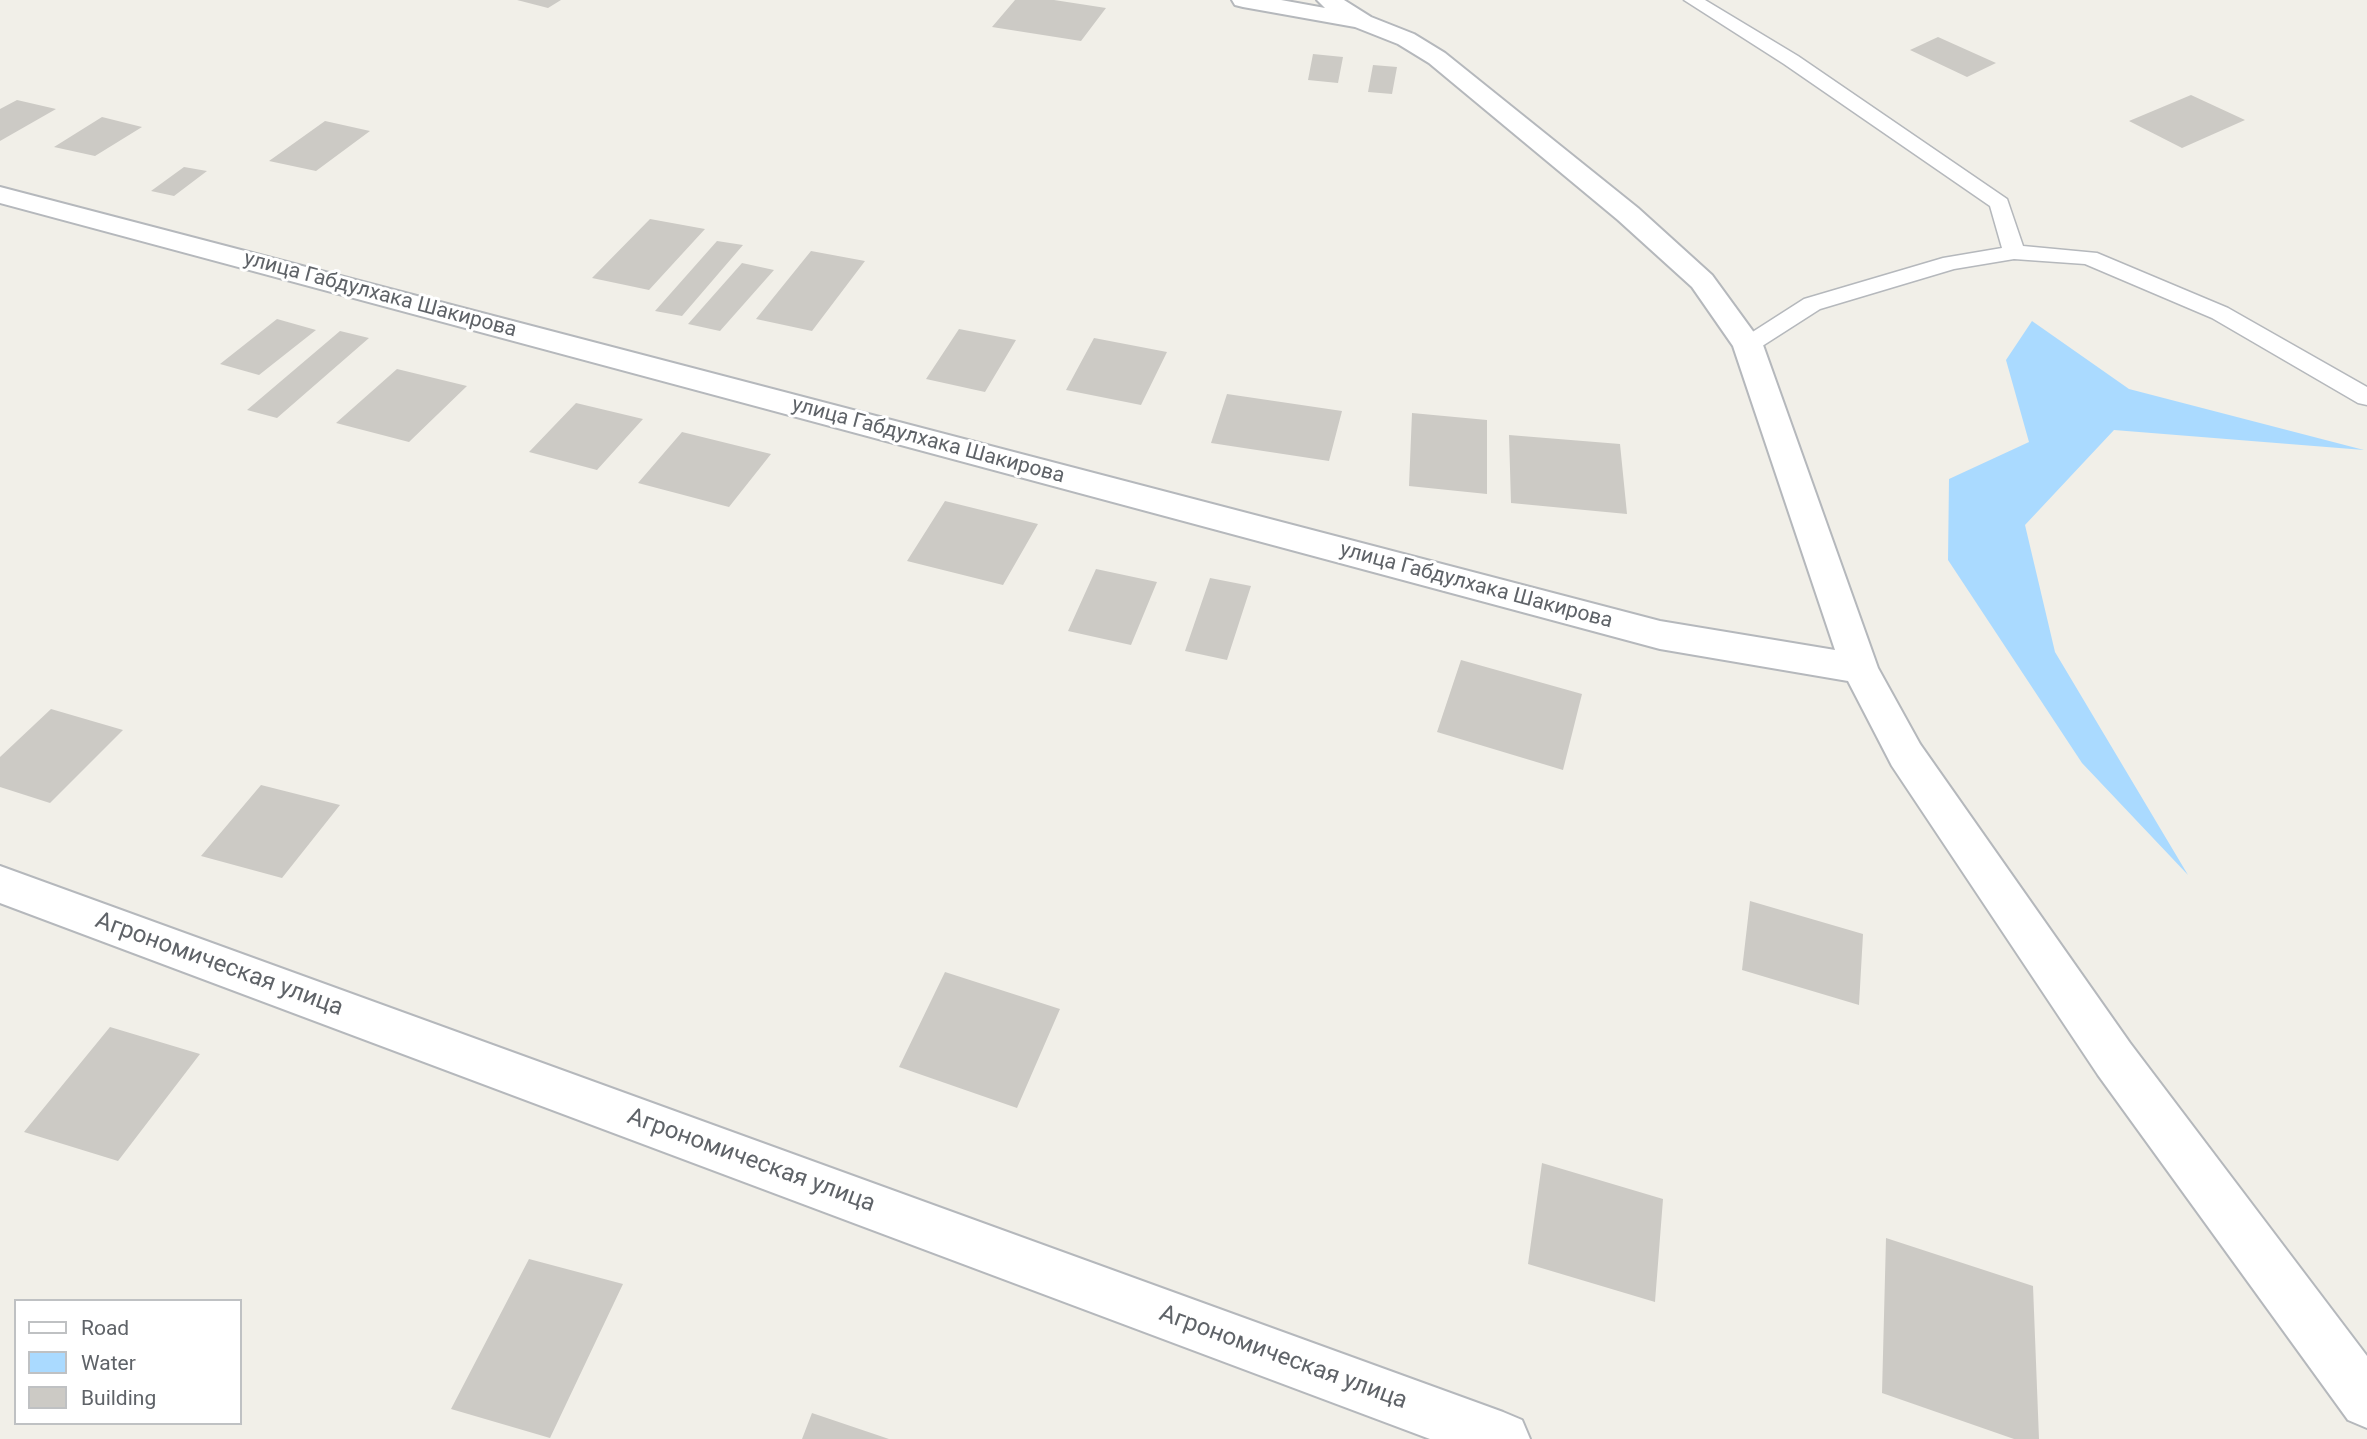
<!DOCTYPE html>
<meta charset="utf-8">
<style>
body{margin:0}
#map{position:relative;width:2367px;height:1439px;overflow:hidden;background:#f1efe8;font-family:Roboto,sans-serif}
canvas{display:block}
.legend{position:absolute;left:14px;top:1299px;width:228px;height:126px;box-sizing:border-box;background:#fff;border:2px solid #bfc1c3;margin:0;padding:9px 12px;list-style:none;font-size:21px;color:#5f6368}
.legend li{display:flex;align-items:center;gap:14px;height:35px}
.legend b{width:35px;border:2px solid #bfc1c3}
</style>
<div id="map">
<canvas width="2367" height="1439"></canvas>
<ul class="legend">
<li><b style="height:9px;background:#fff"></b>Road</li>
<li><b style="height:19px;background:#aadaff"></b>Water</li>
<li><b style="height:19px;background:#cccac5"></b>Building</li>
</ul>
</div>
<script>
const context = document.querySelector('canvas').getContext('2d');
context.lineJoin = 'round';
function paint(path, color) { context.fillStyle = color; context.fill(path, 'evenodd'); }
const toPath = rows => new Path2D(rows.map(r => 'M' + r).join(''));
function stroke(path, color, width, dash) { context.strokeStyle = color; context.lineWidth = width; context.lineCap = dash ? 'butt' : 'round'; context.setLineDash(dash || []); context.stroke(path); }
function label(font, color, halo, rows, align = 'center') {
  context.font = font + ' Roboto,sans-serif'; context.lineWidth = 6; context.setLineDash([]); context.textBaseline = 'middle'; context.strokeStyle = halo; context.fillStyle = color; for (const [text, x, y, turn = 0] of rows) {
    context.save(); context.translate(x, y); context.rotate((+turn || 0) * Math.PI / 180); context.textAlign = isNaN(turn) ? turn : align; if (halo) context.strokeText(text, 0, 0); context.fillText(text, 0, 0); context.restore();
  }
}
paint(toPath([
 [2032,321,2129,389,2364,450,2114,430,2025,525,2055,652,2188,875,2082,763,1948,560,1949,479,2029,442,2006,360]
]), '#aadaff');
paint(toPath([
 [517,0,561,0,548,8],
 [1015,0,1054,0,1106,8,1081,41,992,27],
 [1938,37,1996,63,1967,77,1910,50],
 [1313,54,1343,57,1338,83,1308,80],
 [1373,65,1397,67,1392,94,1368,92],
 [2191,95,2245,120,2182,148,2129,121],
 [17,100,56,109,0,141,0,109],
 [102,117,142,127,95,156,54,147],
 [325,121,370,131,316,171,269,161],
 [184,167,207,171,174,196,151,191],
 [650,219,705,229,649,290,592,278],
 [717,241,743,245,682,316,655,311],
 [811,251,865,261,812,331,756,319],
 [742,263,774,270,720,331,688,324],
 [277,319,316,330,259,375,220,364],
 [959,329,1016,340,985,392,926,379],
 [340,331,369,338,277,418,247,410],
 [1094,338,1167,352,1141,405,1066,390],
 [397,369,467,386,409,442,336,423],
 [1227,394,1342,411,1329,461,1211,443],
 [576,403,643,419,597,470,529,452],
 [1412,413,1487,420,1487,494,1409,486],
 [682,432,771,454,729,507,638,483],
 [1509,435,1620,444,1627,514,1511,503],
 [945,501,1038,524,1003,585,907,561],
 [1096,569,1157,582,1131,645,1068,631],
 [1210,578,1251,586,1227,660,1185,651],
 [1461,660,1582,694,1563,770,1437,732],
 [51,709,123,730,50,803,0,787,0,757],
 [261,785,340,805,282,878,201,856],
 [1750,901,1863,934,1859,1005,1742,970],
 [945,972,1060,1009,1017,1108,899,1067],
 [110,1027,200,1054,118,1161,24,1132],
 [1542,1163,1663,1199,1655,1302,1528,1264],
 [1886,1238,2033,1286,2039,1439,2014,1439,1882,1393],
 [529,1259,623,1284,550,1438,451,1409],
 [812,1413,889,1439,802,1439]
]), '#cccac5');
const service = toPath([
 [1684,0,1705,0,1798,56,2007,199,2023,246,2097,253,2228,308,2367,387,2367,405,2358,403,2212,318,2085,264,2014,259,1954,269,1820,309,1756,350,1748,352,1740,350,1736,345,1740,340,1804,299,1943,258,2002,248,1990,206,1784,64,1684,0]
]);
const minor = toPath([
 [1232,0,1281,0,1325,8,1317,0,1344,0,1371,17,1414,34,1445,53,1638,208,1712,275,1763,345,1878,668,1920,744,2130,1043,2367,1356,2367,1428,2348,1420,2098,1075,1892,766,1848,681,1660,649,0,203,0,187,1660,621,1835,650,1733,346,1692,287,1618,220,1429,63,1398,44,1355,27,1243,7,1235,5,1232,0],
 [0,866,1503,1412,1522,1420,1530,1439,1430,1439,0,903,0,866]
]);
stroke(service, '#b5b8bc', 3);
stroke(minor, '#b5b8bc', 4);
paint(service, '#fff');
paint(minor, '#fff');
label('21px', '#5f6368', '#fff', [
 ["улица Габдулхака Шакирова",380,295,15],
 ["улица Габдулхака Шакирова",928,441,15],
 ["улица Габдулхака Шакирова",1476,586,15]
]);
label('24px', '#5f6368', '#fff', [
 ["Агрономическая улица",219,965,20],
 ["Агрономическая улица",751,1161,20],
 ["Агрономическая улица",1283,1358,20]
]);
</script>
